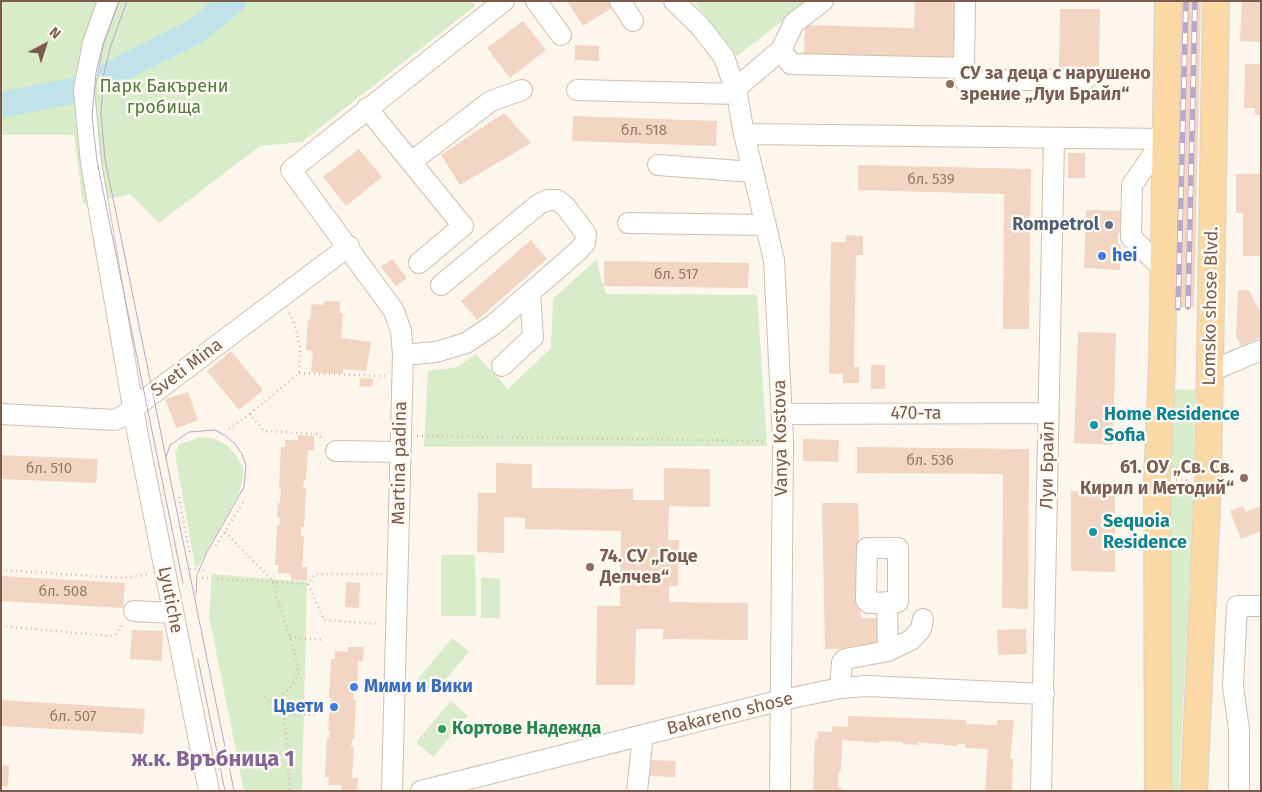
<!DOCTYPE html>
<meta charset="utf-8">
<style>
body{margin:0}
#map{position:relative;width:1262px;height:792px;overflow:hidden;background:#fdf6ec;font-family:"Fira Sans",sans-serif}
canvas{display:block}
.frame{position:absolute;inset:0;border:2px solid #7a5c4d;pointer-events:none}
.north{position:absolute;left:20px;top:20px;width:50px;height:50px;-webkit-text-stroke:4px #fffaf3;paint-order:stroke;rotate:40deg;font-size:14px;font-weight:700;line-height:20px;text-align:center;color:#7a5c4d}
.north::after{content:'';display:block;margin:auto;width:18px;height:22px;background:#7a5c4d;clip-path:polygon(50% 0,100% 100%,50% 72%,0 100%)}
</style>
<div id="map">
<canvas width="1262" height="792"></canvas>
<div class="frame"></div>
<div class="north">N</div>
</div>
<script>
const context = document.querySelector('canvas').getContext('2d');
context.lineJoin = 'round';
function paint(path, color) { context.fillStyle = color; context.fill(path, 'evenodd'); }
const toPath = rows => new Path2D(rows.map(r => 'M' + r).join(''));
function stroke(path, color, width, dash) { context.strokeStyle = color; context.lineWidth = width; context.lineCap = dash ? 'butt' : 'round'; context.setLineDash(dash || []); context.stroke(path); }
function label(font, color, halo, rows, align = 'center') {
  context.font = font + ' "Fira Sans",sans-serif'; context.lineWidth = 5; context.setLineDash([]); context.textBaseline = 'middle'; context.strokeStyle = halo; context.fillStyle = color; for (const [text, x, y, turn = 0] of rows) {
    context.save(); context.translate(x, y); context.rotate((+turn || 0) * Math.PI / 180); context.textAlign = isNaN(turn) ? turn : align; if (halo) context.strokeText(text, 0, 0); context.fillText(text, 0, 0); context.restore();
  }
}
paint(toPath([
 [1,1,471,1,475,6,302,142,260,146,159,223,130,194,83,204,74,135,1,135],
 [694,1,808,1,737,56],
 [596,260,606,294,757,295,767,446,424,447,428,371,457,367,476,354,508,389,551,348,553,299],
 [1171,389,1195,390,1194,468,1170,468],
 [201,437,214,439,227,445,236,455,243,468,243,477,239,494,198,567,195,566,175,453,180,444],
 [1168,483,1194,484,1179,791,1169,791],
 [441,555,475,555,476,616,441,616],
 [212,574,307,582,302,791,244,791,209,616],
 [481,578,500,578,500,618,481,618],
 [452,638,469,652,434,693,418,679],
 [451,701,468,716,433,757,416,742]
]), '#d8ecc9');
stroke(toPath([
 [111,74,196,31,233,1],
 [1,105,72,91]
]), '#bfe3e8', 26);
paint(toPath([
 [567,1,613,1,616,5,583,26],
 [915,1,957,1,955,61,804,56,805,25,914,28],
 [1179,1,1201,1,1194,307,1171,308],
 [1242,1,1261,1,1261,42,1240,41],
 [1060,9,1100,9,1099,68,1059,67],
 [523,21,546,50,510,78,487,48],
 [575,45,599,46,599,61,575,60],
 [1245,64,1261,64,1261,115,1255,115,1255,108,1244,108],
 [504,113,531,143,460,185,441,155],
 [573,116,717,121,716,146,572,141],
 [359,149,382,177,346,206,323,177],
 [1068,153,1085,153,1085,178,1068,178],
 [858,165,1031,169,1029,329,1003,329,1004,194,858,190],
 [1236,174,1261,174,1261,256,1243,256,1243,213,1236,213],
 [1086,210,1138,211,1137,233,1118,233,1118,244,1121,244,1120,270,1084,268],
 [846,235,863,236,863,255,856,255,854,367,859,367,859,383,843,383,843,374,829,374,831,242,846,242],
 [531,240,547,259,477,320,461,301],
 [392,259,407,278,396,286,381,267],
 [604,261,749,263,748,288,604,286],
 [1238,290,1249,290,1261,314,1261,337,1241,346,1236,336],
 [325,301,340,302,340,313,343,313,341,338,371,342,366,371,343,369,343,374,311,372,313,351,306,350,308,319,310,320,312,304,324,305],
 [1078,332,1116,333,1113,445,1074,443],
 [231,351,263,390,239,410,207,371],
 [871,365,885,365,885,389,871,389],
 [360,378,373,379,372,387,359,386],
 [188,392,198,420,176,428,165,399],
 [298,435,314,436,314,450,308,450,306,480,304,480,303,488,306,488,304,527,301,527,301,536,304,536,302,567,307,567,307,581,291,580,291,574,278,573,279,565,275,565,277,526,279,526,280,518,277,518,278,503,280,503,281,487,279,487,281,447,285,447,285,440,298,440],
 [803,439,839,440,838,462,803,461],
 [857,447,1029,449,1028,609,1002,608,1003,474,857,473],
 [1,455,98,459,96,483,1,479],
 [496,463,532,464,532,488,633,489,633,500,664,500,664,468,710,469,710,507,669,506,668,540,679,540,678,586,669,586,669,602,748,603,748,640,663,639,663,629,636,629,635,685,596,685,597,606,620,606,621,531,525,529,525,518,504,517,504,553,477,552,478,493,496,493],
 [1071,491,1115,492,1115,572,1071,571],
 [822,503,858,503,861,618,882,618,883,648,825,649],
 [1243,506,1246,512,1261,506,1261,531,1241,539,1230,511],
 [1,576,125,583,123,608,1,601],
 [346,582,360,583,359,608,345,607],
 [1026,629,1027,654,998,655,997,630],
 [132,630,163,631,162,661,130,659],
 [348,647,364,647,363,661,358,661,357,692,354,692,353,700,356,700,354,739,352,739,351,747,354,747,352,778,358,778,357,791,341,791,341,785,328,785,329,777,325,777,327,738,329,738,330,730,328,730,331,698,329,698,331,659,335,659,335,651,348,652],
 [1,700,145,709,143,734,1,726],
 [848,716,966,720,966,724,997,725,997,720,1014,720,1010,758,1013,759,1012,791,985,791,988,749,965,748,965,744,957,744,957,746,918,742,918,745,903,744,903,742,879,741,879,743,842,740,841,771,839,771,838,779,838,788,841,787,841,791,813,791,815,739,818,739,818,731,832,732,832,726,848,727],
 [651,760,676,761,675,777,650,776],
 [1,765,9,766,8,787,1,786]
]), '#f3d5c3');
const minor = toPath([
 [108,1,93,43,84,90,91,163,138,436,209,791],
 [536,1,561,35],
 [620,1,633,21],
 [674,1,699,25,724,57,737,94,744,134,774,260,783,441,780,791],
 [781,50,791,64,964,68,965,1],
 [964,68,965,81,1086,79],
 [735,89,781,50,794,23,823,1],
 [577,90,737,94],
 [367,108,463,226,419,263],
 [744,134,1164,139],
 [411,162,491,101,522,90],
 [658,165,753,172],
 [628,223,766,225],
 [1163,269,1131,237,1132,185,1164,139],
 [403,355,436,352,466,343,493,325,578,251,585,243,586,234,565,206,557,200,548,200,539,204,441,285],
 [502,366,533,337,530,293],
 [1211,371,1261,350],
 [1,414,115,420,123,416,349,246],
 [782,414,1049,413],
 [336,451,400,452],
 [867,548,898,548,898,602,869,603,866,600,867,548],
 [887,602,888,651],
 [134,611,173,613],
 [840,688,842,662,845,659,888,651,911,640,921,629,923,619],
 [392,791,403,355,401,331,394,311,291,170,504,1],
 [421,791,782,700,840,688,867,686,1044,694],
 [637,791,643,735],
 [1041,791,1054,138],
 [1239,791,1239,730,1233,686,1237,606,1261,606]
]);
const major = toPath([
 [1158,791,1157,479,1162,365,1168,1],
 [1194,791,1208,481,1216,1]
]);
stroke(minor, '#d1beb0', 22);
stroke(major, '#dad1cd', 28);
stroke(toPath([
 [299,373,385,376],
 [250,414,299,373,300,348,295,325,289,312],
 [229,429,250,414,264,431,317,434,324,440],
 [417,436,767,441],
 [1176,480,1188,480],
 [179,497,190,555],
 [225,532,274,582,277,597,290,637,299,672,292,686,272,703],
 [216,546,243,503],
 [190,569,196,569],
 [1,570,124,578,149,574],
 [203,570,204,571],
 [202,578,308,584,315,574,382,574],
 [308,584,324,620,379,624],
 [1,626,110,636,115,635,123,624],
 [290,637,323,640],
 [265,697,284,714,290,791],
 [284,714,319,715]
]), '#d9b8a5', 2.5, [1, 4]);
stroke(minor, '#fff', 20);
stroke(major, '#fbd9a5', 26);
stroke(toPath([
 [119,1,103,44,96,73,92,116,97,161,183,583],
 [127,1,111,45,104,73,101,114,105,159,234,791],
 [166,457,170,445,189,432,215,430,226,436,235,444,242,454,246,465,244,487,206,554,197,575,196,595],
 [198,659,225,791]
]), '#b9a8c9', 1);
const rail = toPath([
 [1188,307,1195,1],
 [1178,308,1186,1]
]);
stroke(rail, '#b9a8c9', 5.5);
stroke(rail, '#fffaf3', 4, [11]);
for (const [x, y, r, color] of [
 [950,84,5,"#8d6e63"],
 [1109,225,5,"#5c6f8a"],
 [1102,256,5,"#3f7fe0"],
 [1094,425,5,"#0f9aa8"],
 [1244,478,5,"#8d6e63"],
 [1093,532,5,"#0f9aa8"],
 [590,567,5,"#8d6e63"],
 [354,687,5,"#3f7fe0"],
 [334,707,5,"#3f7fe0"],
 [442,729,5,"#2e9e5b"]
]) { const dot = new Path2D(); dot.arc(x, y, r, 0, 2 * Math.PI); context.fillStyle = color; context.fill(dot); stroke(dot, '#fffaf3', 2); }
label('15px', '#987a6a', null, [
 ["бл. 518",644,131],
 ["бл. 539",931,180],
 ["бл. 517",676,275],
 ["бл. 536",930,461],
 ["бл. 510",49,469],
 ["бл. 508",63,592],
 ["бл. 507",73,717]
]);
label('bold 18px', '#785e54', '#fffaf3', [
 ["СУ за деца с нарушено",960,74],
 ["зрение „Луи Брайл“",960,95],
 ["61. ОУ „Св. Св.",1234,468,"right"],
 ["Кирил и Методий“",1234,489,"right"],
 ["74. СУ „Гоце",600,557],
 ["Делчев“",600,578]
], 'left');
label('18px', '#537a41', '#fffaf3', [
 ["Парк Бакърени",164,87],
 ["гробища",164,108]
]);
label('bold 18px', '#4e5e75', '#fffaf3', [
 ["Rompetrol",1099,225]
], 'right');
label('bold 18px', '#366cbe', '#fffaf3', [
 ["hei",1112,256],
 ["Мими и Вики",364,687],
 ["Цвети",324,707,"right"]
], 'left');
label('18px', '#7a5c4d', '#fffaf3', [
 ["Lomsko shose Blvd.",1211,306,-89],
 ["Sveti Mina",187,368,-37],
 ["470-та",916,414],
 ["Vanya Kostova",781,438,-91],
 ["Martina padina",400,463,-89],
 ["Луи Брайл",1048,465,-89],
 ["Lyutiche",170,600,79],
 ["Bakareno shose",730,714,-14]
]);
label('bold 18px', '#0d838f', '#fffaf3', [
 ["Home Residence",1104,415],
 ["Sofia",1104,436],
 ["Sequoia",1103,522],
 ["Residence",1103,543]
], 'left');
label('bold 18px', '#27864d', '#fffaf3', [
 ["Кортове Надежда",452,729]
], 'left');
label('bold 22px', '#846695', '#fffaf3', [
 ["ж.к. Връбница 1",213,760]
]);
</script>
